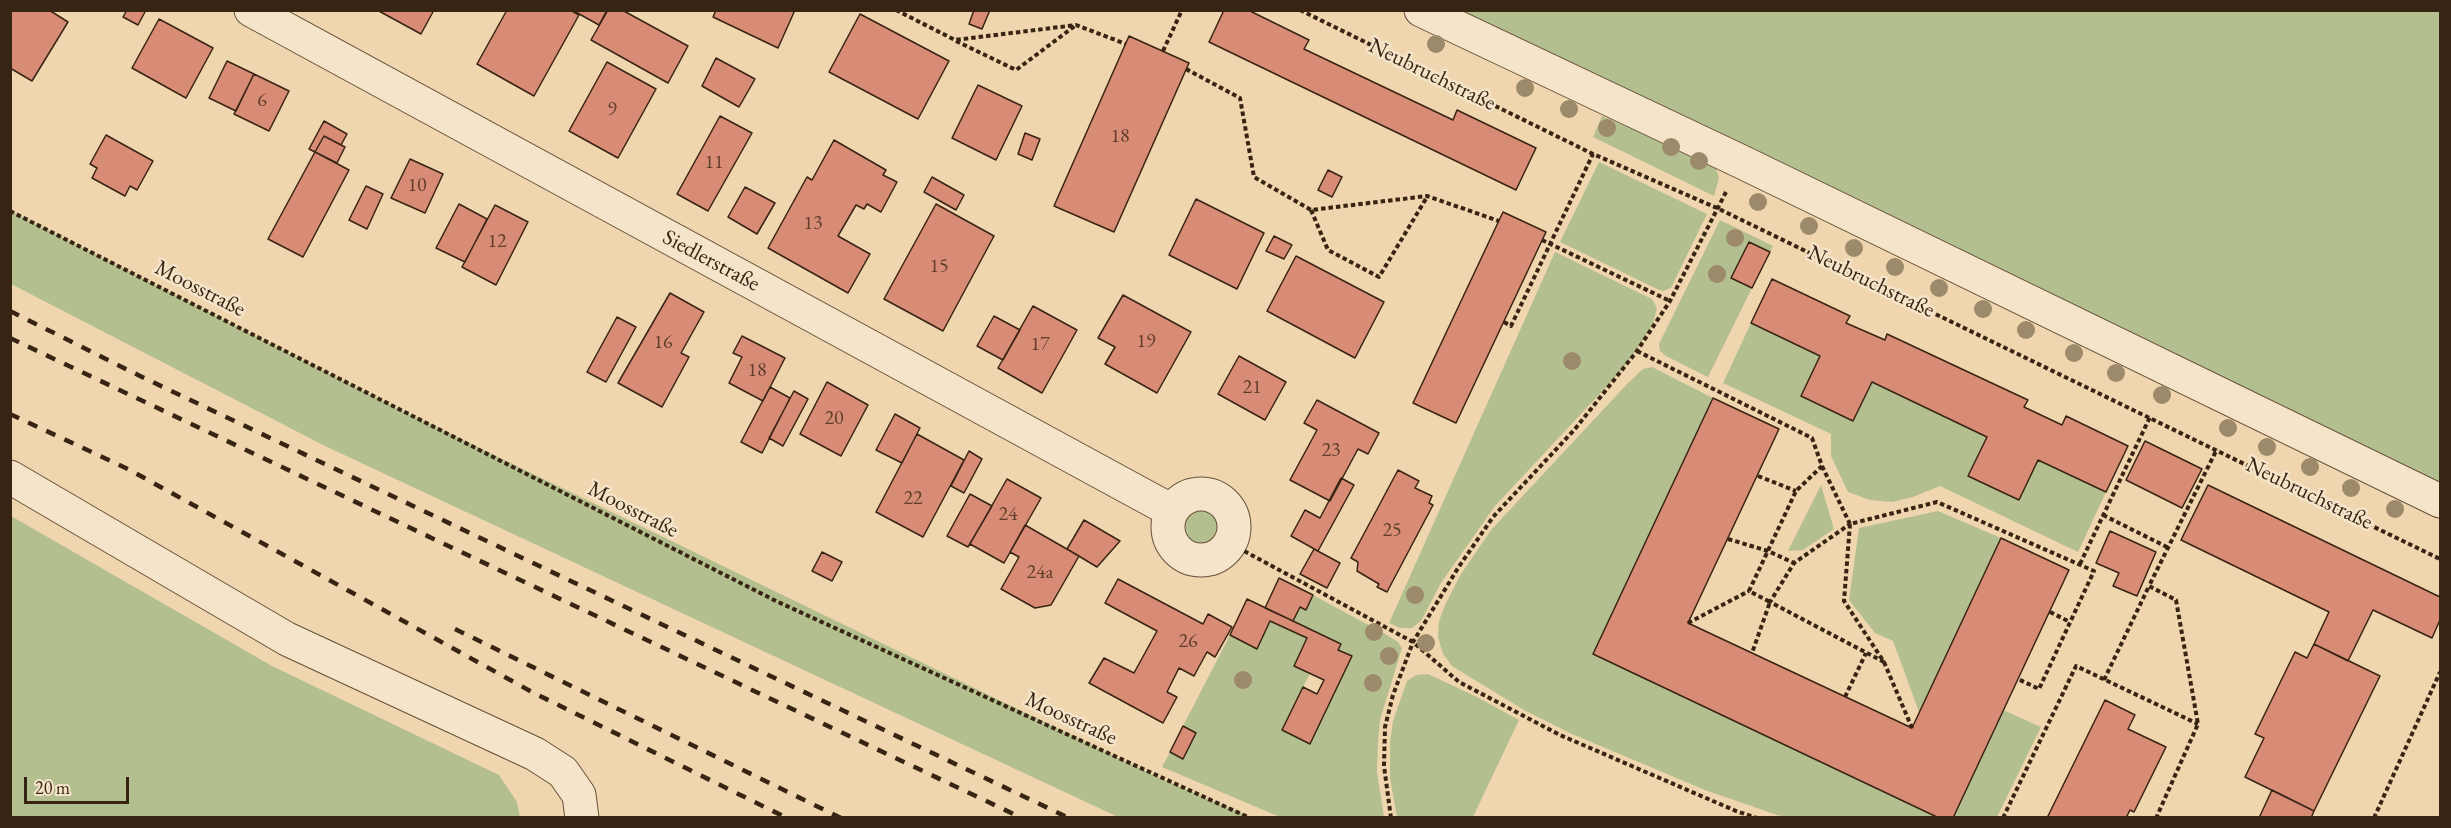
<!DOCTYPE html>
<meta charset="utf-8">
<style>
body{margin:0}
#map{position:relative;width:2451px;height:828px;overflow:hidden;background:#f0d6ae;font-family:"EB Garamond",serif}
canvas{display:block}
.frame{position:absolute;inset:0;border:12px solid #382413;pointer-events:none}
.scale{position:absolute;left:24px;top:777px;width:105px;height:27px;box-sizing:border-box;border:3px solid #382413;border-top:0;padding-left:8px;font-size:18px;line-height:21px;white-space:nowrap;color:#382413;-webkit-text-stroke:4px #f5e4ca;paint-order:stroke}
</style>
<div id="map">
<canvas width="2451" height="828"></canvas>
<div class="frame"></div>
<div class="scale">20 m</div>
</div>
<script>
const context = document.querySelector('canvas').getContext('2d');
context.lineJoin = 'round';
function paint(path, color) { context.fillStyle = color; context.fill(path, 'evenodd'); }
const toPath = rows => new Path2D(rows.map(r => 'M' + r).join(''));
function stroke(path, color, width, dash) { context.strokeStyle = color; context.lineWidth = width; context.lineCap = dash ? 'butt' : 'round'; context.setLineDash(dash || []); context.stroke(path); }
function label(font, color, halo, rows, align = 'center') {
  context.font = font + ' "EB Garamond",serif'; context.lineWidth = 5; context.setLineDash([]); context.textBaseline = 'middle'; context.strokeStyle = halo; context.fillStyle = color; for (const [text, x, y, turn = 0] of rows) {
    context.save(); context.translate(x, y); context.rotate((+turn || 0) * Math.PI / 180); context.textAlign = isNaN(turn) ? turn : align; if (halo) context.strokeText(text, 0, 0); context.fillText(text, 0, 0); context.restore();
  }
}
paint(toPath([
 [1428,11,2440,11,2440,503],
 [1602,116,1714,163,1719,178,1714,196,1593,137],
 [1599,162,1707,214,1671,288,1663,291,1657,289,1560,242],
 [11,211,393,406,1162,779,1251,817,1118,817,325,446,11,284],
 [1720,220,1773,246,1770,252,1732,278,1752,288,1708,377,1666,356,1660,351,1659,344],
 [1555,252,1652,299,1657,308,1653,324,1642,342,1621,371,1495,506,1441,583,1421,621,1412,628,1400,628,1389,623],
 [1751,323,1820,356,1801,397,1853,421,1872,382,1987,437,1969,476,2038,460,2106,492,2078,552,1940,486,1913,497,1892,502,1870,500,1848,492,1831,456,1831,434,1723,383],
 [1652,367,1713,398,1593,654,1939,817,1787,817,1777,815,1705,790,1572,734,1524,710,1452,666,1443,654,1438,637,1439,621,1445,605,1461,574,1491,530,1628,383,1643,369],
 [1821,485,1834,529,1803,550,1788,551],
 '1181 527a21 21 0 1 1 42 0a21 21 0 1 1-42 0Z',
 [1938,511,2001,538,1919,712,1893,641,1875,633,1849,600,1859,528],
 [11,516,272,666,499,775,517,802,520,817,11,817],
 [1313,595,1385,634,1398,642,1402,648,1380,720,1378,743,1377,772,1384,817,1280,817,1162,767,1170,752,1183,759,1196,733,1183,726,1230,635,1257,648,1270,621,1307,638,1294,665,1310,673,1282,730,1310,744,1352,656,1338,650,1340,644,1293,621,1300,607,1306,609],
 [1428,674,1477,697,1519,720,1473,817,1397,817,1390,778,1390,743,1393,721,1407,681,1416,675],
 [2003,710,2041,727,1997,817,1953,818]
]), '#b4bf8f');
const building = toPath([
 [10,10,49,10,68,22,32,81,10,68,10,10],
 [127,10,146,10,138,25,123,17,127,10],
 [377,10,434,10,421,34,377,10],
 [507,10,570,10,579,15,534,96,477,64,507,10],
 [572,10,607,10,599,25,572,10],
 [608,10,622,10,688,46,668,83,591,40,608,10],
 [716,10,795,10,778,48,713,17,716,10],
 [974,10,990,10,982,29,969,24,974,10],
 [1224,10,1248,10,1309,40,1304,49,1453,120,1457,110,1536,148,1516,190,1209,42,1224,10],
 [860,14,949,61,918,119,829,72,860,14],
 [159,19,213,48,186,98,132,68,159,19],
 [1129,36,1189,63,1114,232,1054,206,1129,36],
 [716,58,755,79,739,107,702,86,716,58],
 [227,61,254,74,236,111,209,98,227,61],
 [607,62,656,89,618,158,569,131,607,62],
 [254,74,289,91,269,131,234,114,254,74],
 [978,85,1022,106,996,160,952,138,978,85],
 [720,116,752,133,708,211,677,194,720,116],
 [324,121,347,134,341,145,324,136,315,152,309,149,324,121],
 [1025,133,1040,139,1032,160,1018,154,1025,133],
 [106,135,153,161,137,190,130,186,125,196,92,178,97,168,90,164,106,135],
 [324,136,345,147,337,163,315,152,324,136],
 [834,140,886,170,883,175,897,182,881,212,867,204,864,209,856,205,838,236,870,254,848,293,768,248,807,177,812,180,834,140],
 [315,152,349,170,303,257,268,239,315,152],
 [410,159,443,174,425,213,391,198,410,159],
 [1328,170,1342,177,1332,197,1318,190,1328,170],
 [932,177,964,195,956,210,924,192,932,177],
 [366,186,383,194,367,229,349,220,366,186],
 [745,187,775,203,757,234,728,217,745,187],
 [1196,199,1264,233,1237,289,1169,255,1196,199],
 [459,204,487,219,465,262,436,248,459,204],
 [936,204,994,236,943,331,884,299,936,204],
 [495,205,528,222,496,285,462,267,495,205],
 [1503,212,1546,232,1456,423,1413,403,1503,212],
 [1274,236,1292,245,1284,259,1266,251,1274,236],
 [1749,242,1770,252,1752,288,1731,278,1749,242],
 [1296,256,1384,302,1355,358,1267,311,1296,256],
 [1772,279,1850,316,1846,323,1885,340,1887,334,2028,400,2024,407,2062,425,2066,416,2128,446,2106,492,2038,460,2019,500,1968,476,1987,437,1872,382,1853,421,1801,396,1820,356,1751,323,1772,279],
 [670,293,704,312,681,353,689,357,662,407,618,383,670,293],
 [1123,295,1191,332,1157,393,1105,364,1115,347,1098,338,1123,295],
 [1033,306,1077,330,1042,393,998,368,1033,306],
 [994,316,1020,330,1003,360,977,346,994,316],
 [617,317,636,327,606,382,587,372,617,317],
 [742,336,785,358,763,401,729,383,742,357,733,353,742,336],
 [1239,356,1286,382,1265,420,1218,394,1239,356],
 [827,382,868,405,841,456,800,434,827,382],
 [770,387,790,398,762,453,741,442,770,387],
 [794,391,808,399,783,446,769,438,794,391],
 [1713,398,1779,429,1688,623,1912,728,2001,538,2069,570,1953,818,1939,818,1593,654,1713,398],
 [1317,400,1379,433,1368,454,1358,449,1330,501,1290,480,1317,430,1304,423,1317,400],
 [895,414,920,428,902,463,876,450,895,414],
 [917,434,964,460,923,537,876,512,917,434],
 [2145,441,2202,469,2182,508,2126,480,2145,441],
 [969,451,982,459,964,493,951,486,969,451],
 [1398,470,1419,481,1415,488,1432,496,1429,503,1433,505,1387,592,1377,587,1379,584,1357,571,1358,562,1351,558,1398,470],
 [1341,478,1354,485,1318,551,1291,536,1305,510,1320,518,1341,478],
 [1007,479,1041,498,1004,563,970,544,1007,479],
 [2208,485,2440,597,2440,620,2432,638,2373,610,2348,661,2314,644,2329,612,2181,540,2208,485],
 [970,494,992,506,968,547,947,536,970,494],
 [1084,520,1120,541,1097,567,1067,549,1084,520],
 [1025,525,1079,556,1051,605,1035,608,1001,589,1019,557,1010,552,1025,525],
 [2110,531,2156,552,2137,596,2113,586,2119,573,2096,563,2110,531],
 [1314,549,1340,563,1327,588,1300,574,1314,549],
 [822,552,842,562,832,581,812,571,822,552],
 [1279,578,1313,595,1306,610,1300,607,1293,621,1265,608,1279,578],
 [1118,579,1203,624,1208,614,1232,627,1215,657,1207,652,1194,676,1179,668,1167,692,1177,697,1163,723,1089,683,1104,658,1134,673,1157,631,1105,603,1118,579],
 [1247,599,1341,644,1338,650,1352,656,1310,744,1282,730,1303,687,1317,694,1324,680,1294,666,1307,638,1270,621,1257,649,1230,635,1247,599],
 [2314,644,2380,676,2314,811,2245,777,2264,738,2255,734,2295,652,2307,658,2314,644],
 [2105,700,2135,715,2128,729,2166,747,2134,812,2130,810,2126,818,2047,818,2105,700],
 [1183,726,1196,733,1183,759,1170,752,1183,726],
 [2272,790,2314,811,2311,818,2259,818,2272,790]
]);
paint(building, '#d88b75');
stroke(building, '#382413', 1.5);
const minor = toPath([
 [251,10,1172,511],
 [1421,10,1742,162,2440,501],
 [10,477,287,639,535,754,563,772,579,795,582,818],
 '1168 527a33 33 0 1 1 66 0a33 33 0 1 1-66 0Z'
]);
stroke(minor, '#66503a', 35);
stroke(toPath([
 [896,10,955,40,1076,25,1126,44],
 [1300,10,1593,154,1717,208,2440,559],
 [956,41,1016,70,1076,25],
 [1163,51,1182,10],
 [1186,69,1240,98,1254,177,1311,210,1427,196,1499,221],
 [1311,210,1328,250,1379,277,1427,197],
 [10,211,776,601,1250,818],
 [1542,240,1670,301],
 [1504,322,1511,326,1593,154],
 [1637,351,1812,438,1822,466,1796,491,1749,591,1770,602,1752,653],
 [1822,466,1850,524,1937,502,2094,571,2039,689,2018,679],
 [1758,476,1796,491],
 [2103,515,2169,548],
 [1850,524,1844,601,1884,662,1770,602,1794,563,1850,524],
 [1728,539,1768,551,1794,563],
 [1231,544,1413,642,1459,682,1560,735,1736,811,1757,818],
 [2080,564,2150,417],
 [2050,612,2070,622],
 [1688,623,1749,591],
 [1884,662,1912,728],
 [2104,680,2149,586],
 [1845,697,1866,653],
 [1391,818,1384,766,1385,727,1393,695,1413,642,1458,568,1493,517,1575,429,1637,351,1670,301,1726,192],
 [2003,818,2076,666,2198,724],
 [2159,818,2157,816,2198,724,2176,600,2149,586,2217,449],
 [2374,818,2440,672]
]), '#382413', 4, [4.5, 3]);
stroke(minor, '#f5e4ca', 33);
stroke(toPath([
 [10,311,142,377,1069,818],
 [10,338,1022,818],
 [10,414,128,469,532,692,787,818],
 [455,629,841,818]
]), '#382413', 4.5, [10, 10]);
context.fillStyle = '#9c8a6a';
for (const [x, y] of [
 [1436,44],
 [1525,88],
 [1569,109],
 [1607,128],
 [1671,147],
 [1699,161],
 [1758,202],
 [1809,226],
 [1735,238],
 [1854,248],
 [1895,267],
 [1717,274],
 [1939,288],
 [1983,309],
 [2026,330],
 [2074,353],
 [1572,361],
 [2116,373],
 [2162,395],
 [2228,428],
 [2267,447],
 [2310,467],
 [2351,488],
 [2395,509],
 [1415,595],
 [1374,632],
 [1426,643],
 [1389,656],
 [1243,680],
 [1373,683]
]) { context.beginPath(); context.arc(x, y, 9, 0, 2 * Math.PI); context.fill(); }
label('20px', '#603e2c', null, [
 ["6",262,101],
 ["9",612,110],
 ["18",1120,137],
 ["11",714,163],
 ["10",417,186],
 ["13",813,224],
 ["12",497,242],
 ["15",939,267],
 ["19",1146,342],
 ["16",663,343],
 ["17",1040,345],
 ["18",757,371],
 ["21",1252,388],
 ["20",834,419],
 ["23",1331,451],
 ["22",913,499],
 ["24",1008,515],
 ["25",1392,531],
 ["24a",1040,573],
 ["26",1188,642]
]);
label('22px', '#382413', '#f5e4ca', [
 ["Neubruchstraße",1432,75,26],
 ["Siedlerstraße",711,261,28],
 ["Neubruchstraße",1871,282,26],
 ["Moosstraße",200,289,27],
 ["Neubruchstraße",2309,494,26],
 ["Moosstraße",633,510,27],
 ["Moosstraße",1071,719,25]
]);
</script>
